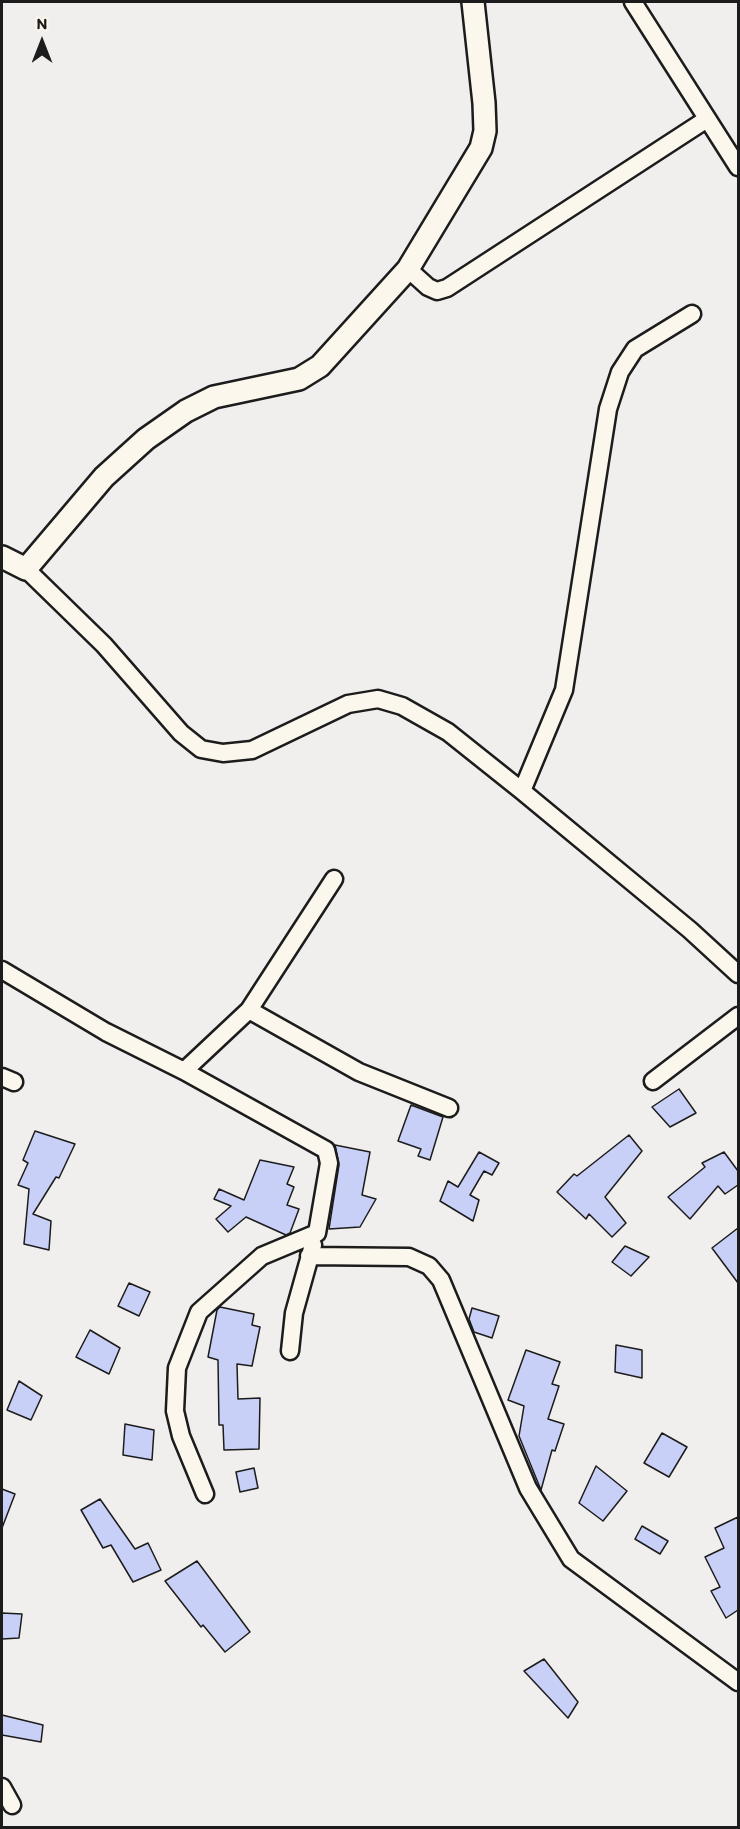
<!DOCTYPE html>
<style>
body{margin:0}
#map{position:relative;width:740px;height:1829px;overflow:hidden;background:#f1efee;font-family:Itim,sans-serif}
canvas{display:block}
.frame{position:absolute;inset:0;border:3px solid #1c1c1c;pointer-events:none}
.north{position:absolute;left:12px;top:12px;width:60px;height:60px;-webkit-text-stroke:4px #fbf7ec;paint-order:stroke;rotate:0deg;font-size:16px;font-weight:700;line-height:24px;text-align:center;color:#1c1c1c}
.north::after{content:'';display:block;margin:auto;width:21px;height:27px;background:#1c1c1c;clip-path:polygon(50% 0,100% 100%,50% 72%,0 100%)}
</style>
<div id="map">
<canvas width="740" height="1829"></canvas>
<div class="frame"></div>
<div class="north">N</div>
</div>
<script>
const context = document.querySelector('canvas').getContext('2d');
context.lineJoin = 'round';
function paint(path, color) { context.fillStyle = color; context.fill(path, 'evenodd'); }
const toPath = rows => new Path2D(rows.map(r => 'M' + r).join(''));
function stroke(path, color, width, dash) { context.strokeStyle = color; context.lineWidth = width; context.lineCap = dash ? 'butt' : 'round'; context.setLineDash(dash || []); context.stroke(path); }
const building = toPath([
 [679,1089,696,1113,670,1127,652,1107,679,1089],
 [411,1105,443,1117,430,1160,418,1156,421,1149,398,1141,411,1105],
 [35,1131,75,1144,59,1178,56,1177,33,1214,51,1221,49,1250,24,1244,29,1189,18,1185,28,1163,23,1160,35,1131],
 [629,1135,642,1151,605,1197,626,1223,612,1237,589,1214,586,1219,557,1192,574,1174,577,1176,629,1135],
 [335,1145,370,1152,362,1195,376,1199,360,1227,329,1229,339,1165,335,1145],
 [479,1152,499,1163,492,1175,484,1171,470,1195,479,1200,473,1221,440,1201,448,1181,458,1187,479,1152],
 [724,1152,738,1171,738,1185,725,1194,718,1186,690,1219,668,1197,705,1167,702,1163,724,1152],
 [260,1160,294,1167,287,1184,294,1187,287,1205,299,1209,290,1233,286,1235,246,1217,228,1232,216,1219,231,1206,214,1199,219,1189,244,1200,260,1160],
 [738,1228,738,1283,712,1248,738,1228],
 [625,1246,649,1257,631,1276,612,1262,625,1246],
 [129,1283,150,1292,139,1316,118,1306,129,1283],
 [220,1307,254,1314,252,1325,260,1327,252,1366,237,1364,238,1399,260,1398,259,1449,224,1450,223,1425,219,1425,218,1360,208,1357,217,1310,220,1307],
 [472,1308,499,1316,492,1338,474,1332,469,1319,472,1308],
 [90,1330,120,1348,109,1374,76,1357,90,1330],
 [616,1345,642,1350,642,1378,615,1372,616,1345],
 [526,1350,560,1362,552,1384,559,1386,548,1419,564,1424,555,1451,552,1450,541,1490,519,1436,524,1406,508,1400,526,1350],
 [19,1381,42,1396,31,1420,7,1410,19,1381],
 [125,1424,154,1430,152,1460,123,1455,125,1424],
 [662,1433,687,1447,669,1477,644,1463,662,1433],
 [596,1466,627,1491,603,1521,579,1503,596,1466],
 [254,1468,258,1488,240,1492,236,1472,254,1468],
 [2,1489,15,1494,2,1528,2,1489],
 [100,1499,135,1549,148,1543,161,1570,133,1582,111,1545,103,1548,81,1510,100,1499],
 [738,1517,738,1610,726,1618,711,1591,720,1587,705,1557,724,1548,715,1528,738,1517],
 [642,1526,668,1541,660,1554,635,1539,642,1526],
 [197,1561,250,1632,225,1652,203,1625,201,1627,165,1581,197,1561],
 [2,1613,22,1614,19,1638,2,1639,2,1613],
 [544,1659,578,1702,568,1718,524,1671,544,1659],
 [2,1715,43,1725,41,1742,2,1735,2,1715]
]);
paint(building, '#c8d0f8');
stroke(building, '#1c1c1c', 1.5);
const minor = toPath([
 [633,2,738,167],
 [408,269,428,287,437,291,447,288,707,119],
 [26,569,104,645,181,733,201,749,223,753,252,750,348,704,378,699,402,706,448,732,522,791,690,930,738,974],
 [522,791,564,690,608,409,620,372,635,349,692,314],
 [2,970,106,1032,184,1071,326,1150,329,1163,317,1233,262,1256,199,1312,177,1368,175,1411,181,1436,205,1494],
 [249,1010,359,1072,449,1108],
 [184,1071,249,1010,334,879],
 [2,1077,14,1082],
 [653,1081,738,1016],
 [309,1256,409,1257,429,1266,441,1280,528,1488,571,1559,738,1682],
 [290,1351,294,1313,313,1245],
 [2,1787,12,1805]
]);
const tertiary = toPath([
 [2,557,26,569,104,477,146,439,186,411,214,397,299,379,320,366,408,269,481,148,485,131,484,103,473,2]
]);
stroke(minor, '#1c1c1c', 21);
stroke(tertiary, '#1c1c1c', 26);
stroke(minor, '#fbf7ec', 16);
stroke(tertiary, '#fbf7ec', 21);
</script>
